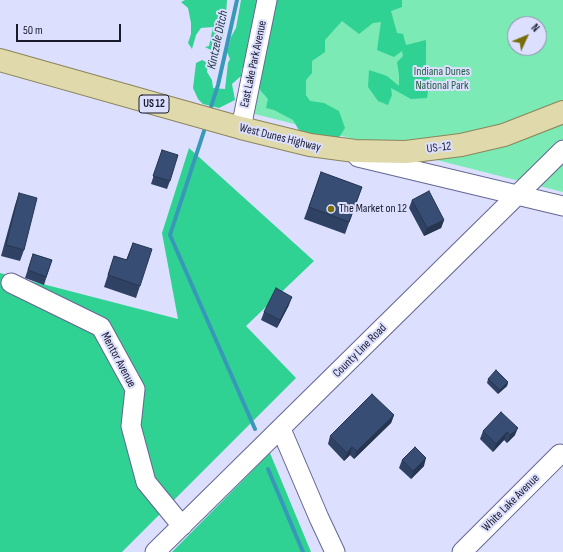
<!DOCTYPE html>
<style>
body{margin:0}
#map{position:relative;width:563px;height:552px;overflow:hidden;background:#dcdffe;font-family:"Sofia Sans Condensed",sans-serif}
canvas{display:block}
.north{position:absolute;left:507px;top:16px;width:40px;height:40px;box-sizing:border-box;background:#dcdffe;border:1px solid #8e90aa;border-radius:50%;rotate:46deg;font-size:11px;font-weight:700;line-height:16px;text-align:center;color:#191a2c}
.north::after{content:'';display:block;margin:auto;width:14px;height:18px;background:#796d08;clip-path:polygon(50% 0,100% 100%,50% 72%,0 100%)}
.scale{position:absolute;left:16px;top:24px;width:105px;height:18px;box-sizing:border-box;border:2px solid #191a2c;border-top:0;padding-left:5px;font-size:12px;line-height:14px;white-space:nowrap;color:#191a2c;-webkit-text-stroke:3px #dcdffe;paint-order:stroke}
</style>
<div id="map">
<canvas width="563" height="552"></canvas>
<div class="north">N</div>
<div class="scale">50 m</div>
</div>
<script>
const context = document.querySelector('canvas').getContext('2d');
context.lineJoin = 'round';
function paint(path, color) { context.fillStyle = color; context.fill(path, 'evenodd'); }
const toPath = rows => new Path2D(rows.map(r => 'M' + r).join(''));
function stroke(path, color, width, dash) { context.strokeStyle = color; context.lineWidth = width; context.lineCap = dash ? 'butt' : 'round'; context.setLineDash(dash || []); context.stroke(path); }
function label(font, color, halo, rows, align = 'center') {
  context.font = font + ' "Sofia Sans Condensed",sans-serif'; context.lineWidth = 4; context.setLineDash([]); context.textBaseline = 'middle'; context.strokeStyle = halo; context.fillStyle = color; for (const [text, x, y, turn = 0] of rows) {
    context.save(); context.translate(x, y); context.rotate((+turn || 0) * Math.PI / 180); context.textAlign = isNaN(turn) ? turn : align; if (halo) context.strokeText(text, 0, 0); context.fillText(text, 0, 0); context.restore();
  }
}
paint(toPath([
 [274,0,563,0,563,192,251,113],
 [515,24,539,24,539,48,515,48]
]), '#7beab5');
paint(toPath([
 [185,0,227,0,225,30,220,48,215,52,205,47,209,46,213,27,201,28,196,35,192,49,188,43,191,34,191,23,188,8,181,2],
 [241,0,402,0,402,7,391,11,397,33,403,34,406,45,426,40,426,66,430,79,427,98,411,99,391,88,392,95,388,105,378,101,368,87,369,70,387,76,399,86,399,75,397,62,403,56,402,51,394,57,377,50,381,22,373,23,359,34,342,21,325,40,325,52,312,61,312,73,306,80,306,95,310,101,324,103,339,111,345,128,338,139,300,132,293,120,274,110,266,108,268,99,261,91,255,76,258,18,251,28,254,36,246,68,242,68,241,76,232,84,235,100,219,108,203,104,198,99,193,88,196,63,202,60,208,63,207,72,212,80,213,88,225,89,228,63,230,59,227,52,231,37,236,28],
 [189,148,314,261,246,326,296,378,122,552,0,552,0,273,178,319,162,233],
 [270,453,311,552,172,552]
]), '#30d293');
stroke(toPath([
 [211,107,218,85,237,0],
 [204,131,170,235,255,429],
 [268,469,303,552]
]), '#3898b9', 4);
const minor = toPath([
 [241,128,267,0],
 [358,157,563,206],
 [11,283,101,327,135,389,131,426,146,482,182,526],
 [281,429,319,518,335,552],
 [155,552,563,150],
 [462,552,560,454]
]);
const major = toPath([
 [0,60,241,128,310,145,355,151,406,152,461,145,504,135,563,112]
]);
stroke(minor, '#646693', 21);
stroke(major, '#8c855a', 24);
stroke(minor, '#fff', 19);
stroke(major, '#dfd9ab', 22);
paint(toPath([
 [162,150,170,181,167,189,151,184],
 [321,172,362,187,345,234,304,219],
 [19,193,24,250,20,261,1,256,15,205],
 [412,200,444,220,441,228,424,236,409,208],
 [133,243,140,286,136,298,104,287,114,256,126,260],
 [33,254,52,260,44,285,25,278],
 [289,305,277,328,261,320,264,312],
 [488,379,508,382,507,386,498,394,487,383],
 [501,412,515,435,507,443,504,440,493,452,480,439,483,431],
 [394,415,391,423,354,459,350,455,344,461,328,444,330,436],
 [402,460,424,466,411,479,399,468]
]), '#2f4263');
paint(toPath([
 [444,220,441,228,424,236,427,228],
 [292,297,289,305,277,328,280,320],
 [508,382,507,386,498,394,500,390],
 [394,415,391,423,354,459,357,451],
 [518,428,515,435,507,443,510,435],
 [507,432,504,440,493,452,496,444],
 [352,447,350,455,344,461,347,453],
 [426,458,424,466,411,479,413,471]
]), '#263650');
const building = toPath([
 [162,150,178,155,170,181,153,176,162,150],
 [321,172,362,187,349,222,309,207,321,172],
 [429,191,444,220,427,228,412,200,429,191],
 [19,193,37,198,24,250,6,245,19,193],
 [133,243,152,249,140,286,108,275,114,256,127,260,133,243],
 [33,254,52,260,46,277,28,270,33,254],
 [276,288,292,297,280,320,264,312,276,288],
 [496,370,508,382,500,390,488,379,496,370],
 [372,394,394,415,357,451,352,447,347,453,330,436,372,394],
 [501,412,518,428,510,435,507,432,496,444,483,431,501,412],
 [415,447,426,458,413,471,402,460,415,447]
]);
paint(building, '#374d73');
stroke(building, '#263650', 1);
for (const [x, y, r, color] of [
 [331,209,4,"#796d08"]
]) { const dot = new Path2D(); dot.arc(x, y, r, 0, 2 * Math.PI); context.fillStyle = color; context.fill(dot); stroke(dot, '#dcdffe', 1.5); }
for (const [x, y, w] of [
 [154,104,30]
]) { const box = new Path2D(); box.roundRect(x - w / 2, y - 9, w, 18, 3); context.fillStyle = '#dcdffe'; context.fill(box); stroke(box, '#191a2c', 1); }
label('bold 11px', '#191a2c', null, [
 ["US 12",154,104]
]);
label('12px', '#191a2c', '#dcdffe', [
 ["East Lake Park Avenue",254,64,-78],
 ["West Dunes Highway",280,138,14],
 ["US-12",439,148,-7],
 ["County Line Road",360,351,-45],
 ["Mentor Avenue",118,360,62],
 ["White Lake Avenue",511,503,-45]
]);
label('12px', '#245f44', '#dcdffe', [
 ["Indiana Dunes",442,72],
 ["National Park",442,86]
]);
label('12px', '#191a2c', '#dcdffe', [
 ["The Market on 12",339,209]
], 'left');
label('italic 13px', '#24404a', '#dcdffe', [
 ["Kintzele Ditch",218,40,-78]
]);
</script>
